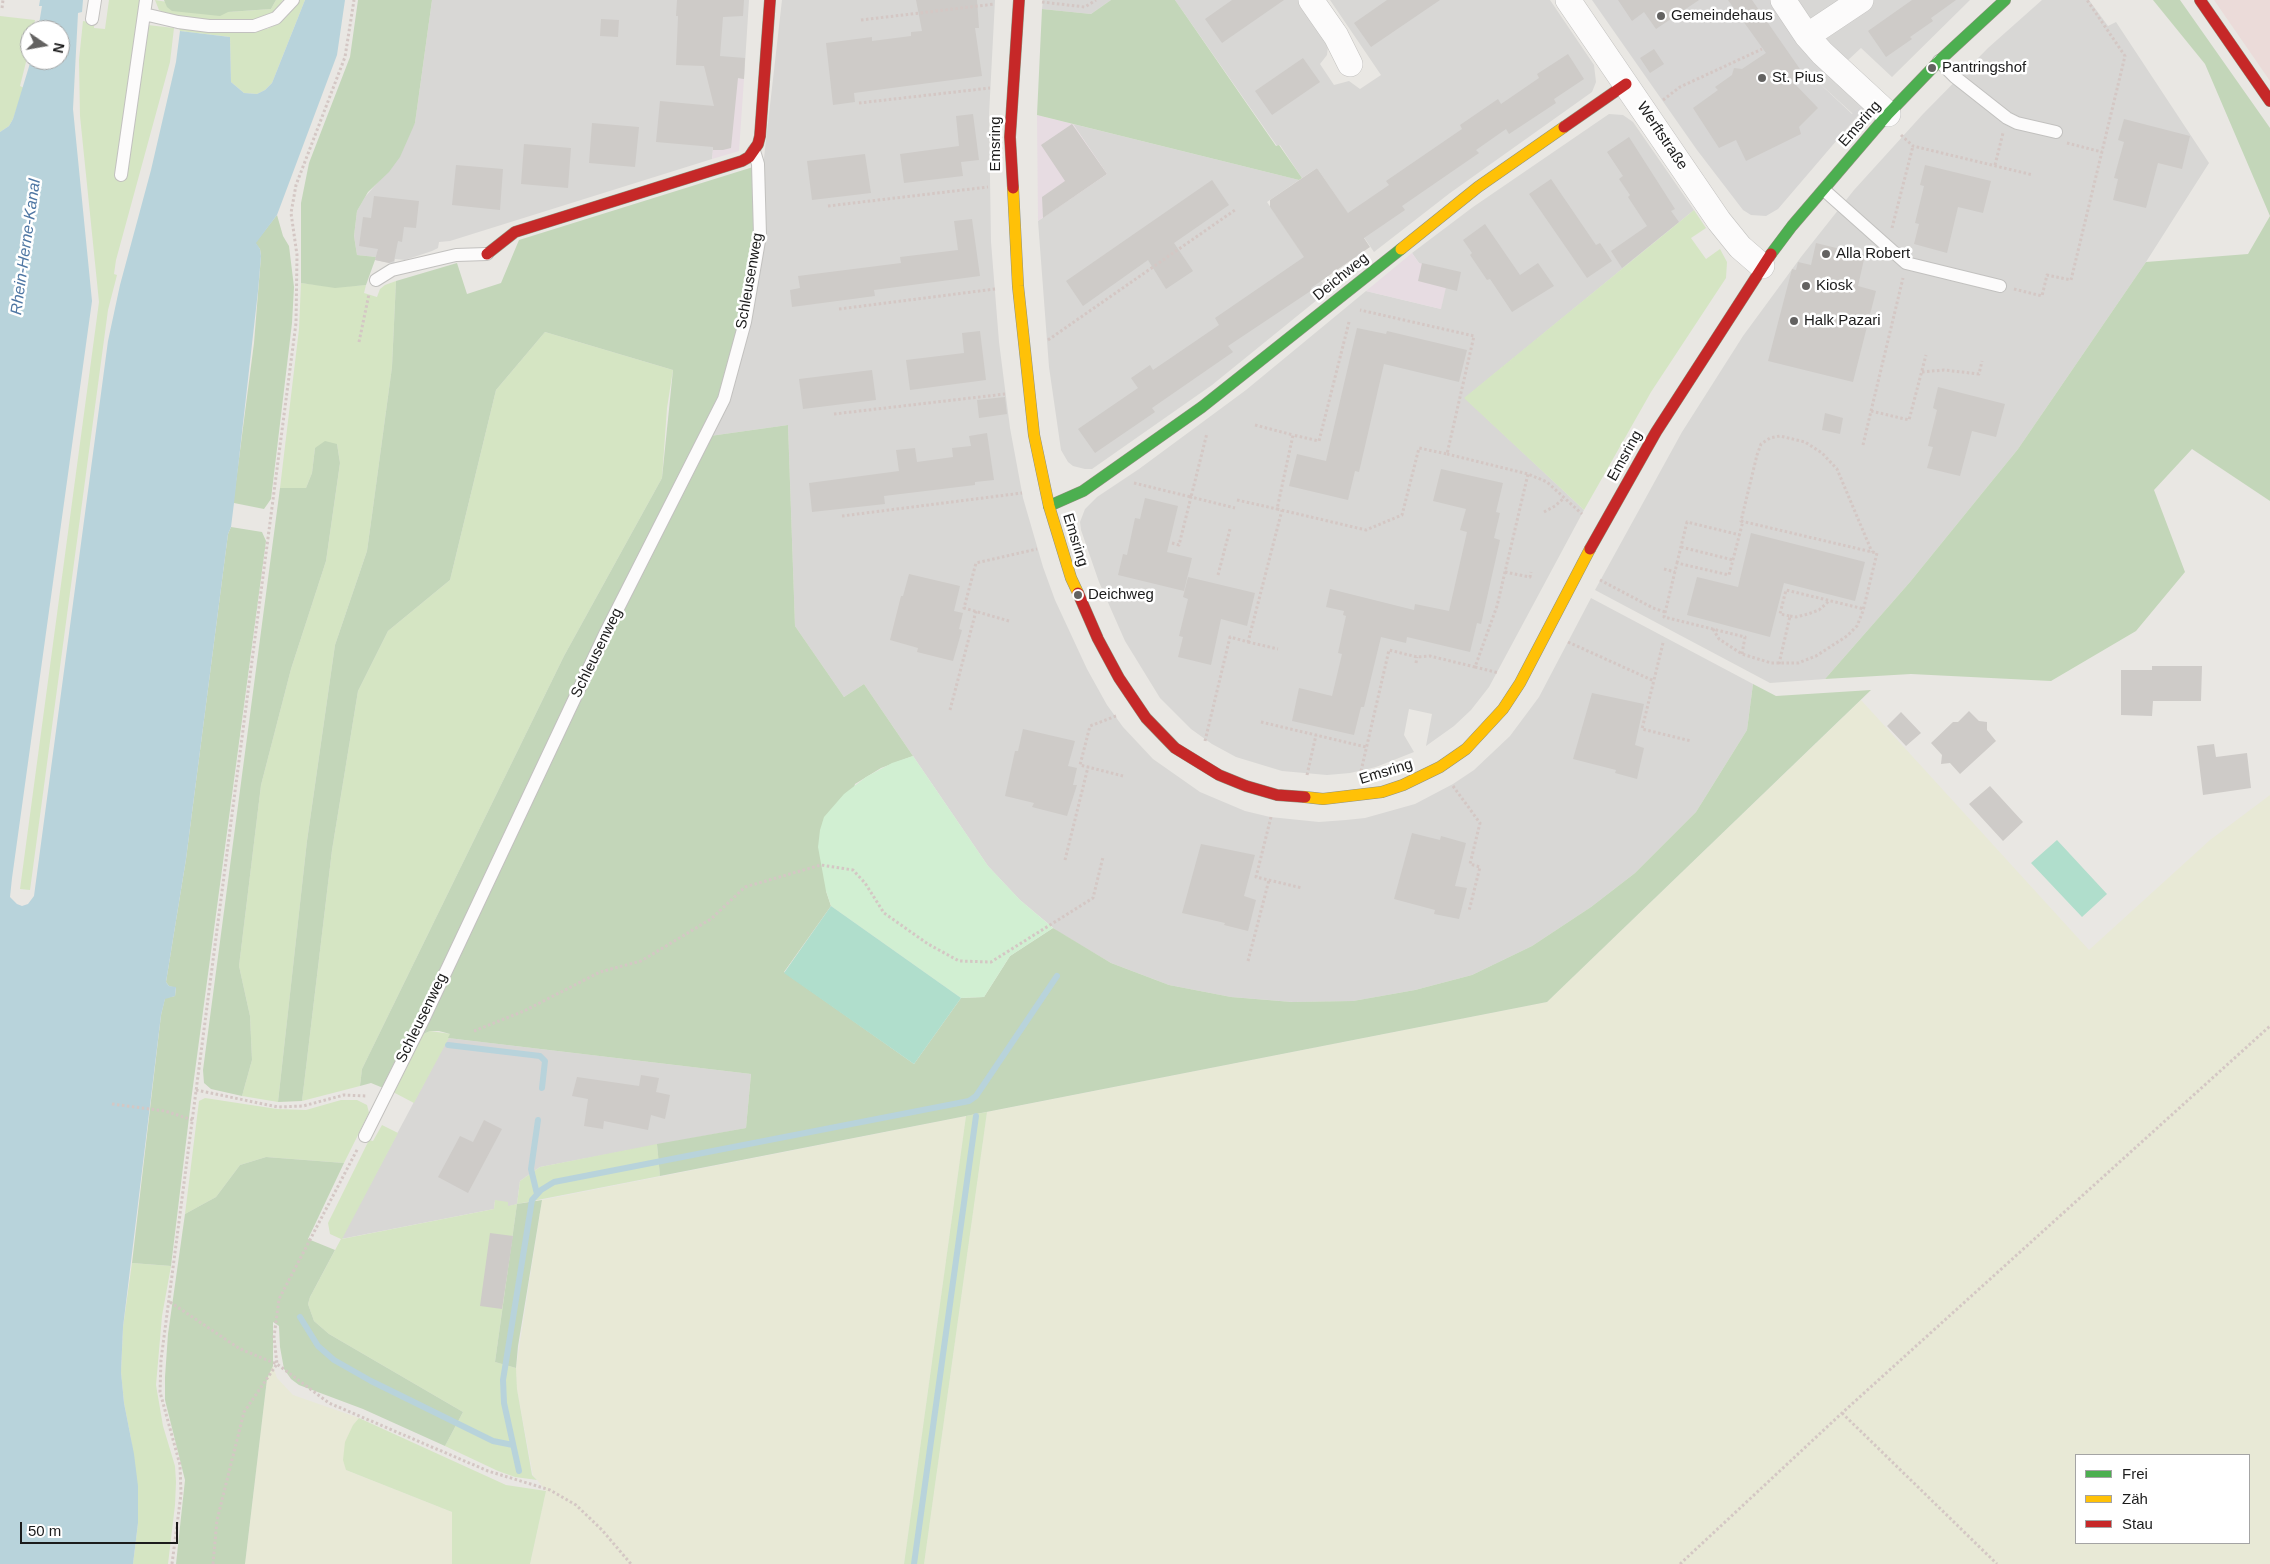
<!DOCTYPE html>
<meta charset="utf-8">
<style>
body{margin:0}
#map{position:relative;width:2270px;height:1564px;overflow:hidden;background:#e9e7e3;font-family:Arial,sans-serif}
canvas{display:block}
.legend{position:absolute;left:2075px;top:1454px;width:175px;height:90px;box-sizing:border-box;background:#fff;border:1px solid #a4a4a4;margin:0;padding:6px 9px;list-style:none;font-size:15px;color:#1b1b1b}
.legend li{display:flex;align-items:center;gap:10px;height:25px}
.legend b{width:25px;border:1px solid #a4a4a4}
.north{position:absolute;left:20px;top:20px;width:50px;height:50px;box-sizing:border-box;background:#fff;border:1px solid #a4a4a4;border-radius:50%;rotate:102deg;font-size:14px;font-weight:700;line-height:20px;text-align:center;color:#1b1b1b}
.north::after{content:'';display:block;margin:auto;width:18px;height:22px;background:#636261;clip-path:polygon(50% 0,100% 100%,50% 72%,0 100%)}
.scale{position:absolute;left:20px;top:1522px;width:158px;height:22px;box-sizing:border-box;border:2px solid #1b1b1b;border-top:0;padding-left:6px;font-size:15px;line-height:18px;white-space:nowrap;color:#1b1b1b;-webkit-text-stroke:4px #fff;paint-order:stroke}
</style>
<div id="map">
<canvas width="2270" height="1564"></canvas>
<ul class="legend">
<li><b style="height:6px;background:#4caf50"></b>Frei</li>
<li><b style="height:6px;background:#ffc107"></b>Zäh</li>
<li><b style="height:6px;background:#c62828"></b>Stau</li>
</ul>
<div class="north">N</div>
<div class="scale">50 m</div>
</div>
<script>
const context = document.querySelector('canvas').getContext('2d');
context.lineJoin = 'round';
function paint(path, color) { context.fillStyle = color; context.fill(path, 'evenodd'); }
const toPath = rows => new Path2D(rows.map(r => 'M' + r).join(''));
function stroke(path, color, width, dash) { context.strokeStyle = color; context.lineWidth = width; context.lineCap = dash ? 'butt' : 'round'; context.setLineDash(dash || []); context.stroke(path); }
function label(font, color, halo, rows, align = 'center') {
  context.font = font + ' Arial,sans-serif'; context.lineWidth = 5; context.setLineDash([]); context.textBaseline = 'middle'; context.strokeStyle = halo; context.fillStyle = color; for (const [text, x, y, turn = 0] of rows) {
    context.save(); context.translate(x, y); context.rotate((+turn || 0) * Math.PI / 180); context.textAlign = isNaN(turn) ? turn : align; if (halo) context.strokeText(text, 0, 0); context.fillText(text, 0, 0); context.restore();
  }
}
paint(toPath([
 [432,0,749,0,744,79,722,77,712,159,450,241,439,242,438,248,432,251,405,260,395,259,394,264,375,260,376,257,357,255,354,236,357,211,365,197,378,182,415,123],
 [782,0,995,0,989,115,991,242,999,342,1010,428,1023,498,1043,567,1055,600,1087,669,1107,705,1123,727,1153,759,1200,792,1245,811,1270,817,1319,822,1346,820,1365,818,1415,804,1453,784,1474,770,1510,736,1539,697,1591,598,1753,684,1747,730,1696,812,1635,873,1591,907,1532,946,1472,975,1415,990,1353,1001,1293,1002,1231,997,1169,985,1111,963,1057,931,1020,900,988,866,864,684,844,697,795,626,788,425,710,436,764,231,764,158],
 [1043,0,1111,0,1091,14,1042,9],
 [1175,0,1299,0,1328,46,1327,55,1320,64,1334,85,1349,81,1360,89,1381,75,1330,0,1550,0,1594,65,1596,82,1592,92,1450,193,1374,252,1317,168,1302,178,1280,145,1277,146],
 [1795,0,1970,0,1892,77,1861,48,1846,62,1824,41],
 [2042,0,2089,0,2108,26,2116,22,2209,163,2146,262,2018,449,1910,582,1825,679,1770,683,1595,590,1682,432,1743,336,1801,257,1854,190,1923,114,1988,48],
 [1829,70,1864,102,1853,114,1818,82],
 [1609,114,1623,115,1633,122,1694,210,1465,398,1584,510,1489,687,1471,710,1454,726,1426,746,1432,714,1409,709,1404,735,1414,752,1376,767,1350,773,1327,775,1282,771,1236,757,1212,744,1191,729,1160,698,1125,641,1099,582,1081,530,1080,522,1085,509,1097,497,1139,469,1246,390,1366,291,1441,309,1419,263,1412,253,1473,207],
 [1073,124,1299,180,1267,202,1328,291,1212,385,1092,469,1085,469,1073,466,1068,462,1061,450,1049,367,1038,221,1107,174],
 [448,1038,751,1074,746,1128,540,1167,520,1181,517,1204,507,1207,495,1200,494,1209,341,1239]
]), '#d8d7d5');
paint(toPath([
 [2214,0,2270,0,2270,81]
]), '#ebdbd9');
paint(toPath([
 [719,77,744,79,739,151,712,159],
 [1037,115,1073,124,1107,174,1038,221],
 [1412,253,1419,263,1450,270,1441,309,1366,291]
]), '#e7dce2');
paint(toPath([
 [1592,0,1774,0,1829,70,1818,82,1852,114,1864,102,1867,105,1778,209,1766,216,1751,215,1743,210,1697,150]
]), '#d7d6d5');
paint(toPath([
 [1861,700,2089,950,2210,840,2270,795,2270,1564,924,1564,987,1112,1547,1002],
 [2076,1455,2249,1455,2249,1543,2076,1543],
 [966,1116,904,1564,530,1564,546,1491,533,1475,517,1389,516,1368,542,1200],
 [273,1366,277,1378,293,1395,359,1418,353,1425,346,1470,452,1512,452,1564,245,1564,267,1379]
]), '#e8e9d6');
paint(toPath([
 [109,0,143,0,139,24,174,28,170,62,116,260,114,274,117,275,108,310,30,890,20,889,99,302,80,116,79,60,83,21,94,23,94,28,105,29],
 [155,0,228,12,271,9,276,0,283,0,275,11,267,16,254,21,227,21,173,18,159,10],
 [294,0,305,0,272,83,265,90,257,94,244,93,231,82,230,37,180,31,179,28,230,32,267,29,280,23,287,16],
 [0,16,35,20,33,30,30,30,30,46,20,86,24,88,13,119,9,126,0,132],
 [1694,210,1706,228,1691,238,1706,259,1720,249,1727,262,1726,278,1651,392,1584,510,1464,398],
 [396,281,392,367,372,515,367,551,335,645,307,841,278,1102,242,1096,252,1060,250,1016,239,966,261,785,291,669,326,561,340,463,337,444,315,448,312,473,306,488,280,488,299,329,301,283,335,287,366,285,364,293,377,297,380,289,385,285],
 [545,332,673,370,667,408,662,478,564,656,362,1069,360,1086,302,1101,332,850,358,691,388,631,450,580,496,390],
 [430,1031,451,1034,414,1103,393,1092,421,1035],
 [205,1098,277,1109,306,1110,341,1100,357,1100,367,1105,369,1113,344,1163,266,1157,240,1165,216,1197,185,1214,199,1101],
 [987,1112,924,1564,904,1564,966,1116],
 [382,1125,398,1133,342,1239,494,1209,495,1200,508,1202,508,1206,517,1204,520,1181,540,1167,657,1144,660,1176,517,1204,495,1362,516,1368,517,1389,532,1475,537,1480,515,1477,498,1471,445,1446,463,1412,329,1334,314,1321,308,1304,310,1297,341,1239,330,1234,328,1223,369,1140,373,1141],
 [132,1263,171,1266,162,1316,156,1385,163,1426,175,1466,176,1482,175,1505,168,1564,133,1564,138,1523,131,1439,124,1403,121,1372,123,1327],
 [359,1418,506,1485,546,1491,530,1564,452,1564,452,1512,346,1470,343,1460,345,1442,353,1425]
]), '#d5e5c3');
paint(toPath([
 [164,0,276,0,271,9,228,12,220,16,172,11,167,7],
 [358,0,432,0,415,123,400,157,389,172,368,192,357,211,354,236,357,255,376,257,375,260,366,285,335,288,301,283,301,203,309,163,350,57],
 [1111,0,1175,0,1276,146,1279,145,1302,178,1299,180,1037,115,1042,9,1091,14],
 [2153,0,2180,0,2270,128,2270,216,2205,64],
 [753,167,754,230,742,311,710,436,788,425,795,626,844,697,864,684,913,756,881,768,855,784,826,891,831,906,784,972,914,1064,961,998,984,997,1010,956,1053,928,1111,963,1169,985,1231,997,1292,1002,1353,1001,1415,990,1472,975,1532,946,1591,907,1635,873,1696,812,1747,730,1753,684,1776,696,1871,690,1547,1002,660,1176,657,1144,746,1128,751,1074,448,1038,450,1034,439,1031,430,1031,421,1035,393,1092,371,1083,360,1086,362,1069,564,656,662,478,673,370,545,332,496,390,450,580,388,631,358,691,332,850,302,1101,278,1102,307,841,335,645,367,551,372,515,392,367,396,281,457,263,467,294,501,283,519,240],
 [277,215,283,236,289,246,294,287,292,323,271,499,264,509,234,503,234,497,254,343,261,256,260,249,255,243],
 [2270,216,2270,501,2192,449,2154,490,2185,572,2136,631,2051,681,1911,674,1825,679,1910,582,2018,449,2146,262,2248,254],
 [325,441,337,444,340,463,326,561,291,669,261,785,239,966,250,1016,252,1060,242,1096,211,1089,204,1083,203,1070,280,488,306,488,312,473,315,448],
 [231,527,262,532,266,541,191,1101,171,1266,132,1263,161,1015,165,998,175,996,176,988,169,986,166,982,186,859,228,534],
 [266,1157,344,1163,308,1239,335,1250,310,1297,308,1304,314,1321,329,1334,463,1412,445,1446,363,1409,299,1385,291,1379,284,1369,280,1347,279,1326,273,1322,273,1366,267,1379,245,1564,176,1564,185,1480,165,1400,165,1377,168,1334,185,1214,216,1197,240,1165],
 [542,1200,518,1346,516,1368,495,1362,517,1204]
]), '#c3d6b9');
paint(toPath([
 [913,756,988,866,1020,900,1053,928,1010,956,984,997,961,998,831,906,826,891,818,847,820,830,824,817,844,794,866,777,892,763]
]), '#d1efd2');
paint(toPath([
 [2057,840,2107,894,2082,917,2031,863],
 [831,906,961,998,914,1064,784,973]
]), '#b0decc');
paint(toPath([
 [40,0,83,0,82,12,78,13,73,109,92,301,12,878,10,897,17,904,22,906,28,904,34,896,108,341,120,285,151,170,176,62,180,31,230,37,231,82,244,93,257,94,265,90,272,83,305,0,345,0,337,55,277,215,256,243,260,249,261,256,258,291,234,503,231,527,228,534,186,859,166,982,169,986,176,987,175,996,165,999,161,1015,123,1327,121,1372,124,1403,134,1454,138,1486,138,1523,133,1564,0,1564,0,132,9,126,13,119,31,60,60,60,60,30,38,30,42,6,39,6]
]), '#b8d3db');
stroke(toPath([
 [448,1045,540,1056,545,1061,542,1088],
 [537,1194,531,1169,538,1120],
 [300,1317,318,1346,334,1360,371,1381,493,1441,513,1445],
 [519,1471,504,1403,503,1380,532,1200,541,1190,554,1182,969,1101,976,1096,1057,976],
 [914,1564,976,1116]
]), '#b8d3db', 6);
paint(toPath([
 [677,0,744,0,743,16,723,17,720,56,745,58,744,79,738,78,731,148,723,150,713,150,713,147,656,142,660,101,714,106,704,66,676,65,678,16,676,16],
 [916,0,977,0,979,28,975,28,982,76,854,93,855,102,833,105,826,43,872,37,872,41,911,36,911,32,922,31],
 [1232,0,1284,0,1222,43,1205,19],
 [1387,0,1440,0,1371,47,1354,23],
 [1618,0,1699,0,1656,29,1644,12,1632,21],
 [1728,0,1752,0,1802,72,1792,81,1818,108,1799,127,1801,134,1746,161,1736,140,1719,148,1693,108,1718,90,1715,87,1732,75,1734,68,1742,69,1766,53],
 [1912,0,1956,0,1931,18,1933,21,1910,37,1912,39,1886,57,1868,31],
 [601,19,619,20,618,37,600,36],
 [1654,49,1664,64,1650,73,1640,58],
 [1568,54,1584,79,1554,99,1556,103,1509,134,1506,129,1476,150,1479,153,1402,206,1405,210,1364,238,1370,247,1311,288,1312,290,1228,346,1233,352,1152,408,1155,412,1095,453,1078,429,1138,388,1131,378,1150,365,1153,370,1219,325,1215,318,1304,257,1270,207,1270,200,1317,168,1348,213,1389,185,1386,181,1462,129,1460,125,1498,99,1501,104,1539,78,1537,74],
 [1303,58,1320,82,1272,115,1255,91],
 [973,114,979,160,961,162,963,176,904,183,900,154,959,146,956,116],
 [2124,119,2190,136,2182,169,2158,163,2146,208,2113,200,2118,179,2114,178,2124,142,2118,140],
 [592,123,639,127,635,167,589,163],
 [1072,124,1107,174,1043,218,1042,197,1065,181,1041,145],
 [1629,137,1675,209,1671,211,1679,222,1622,268,1611,251,1647,226,1628,197,1630,195,1619,179,1623,176,1607,152],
 [524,144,571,148,568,188,521,184],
 [865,154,871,193,812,200,807,161],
 [456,165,503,169,500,210,452,205],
 [1925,165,1991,181,1983,213,1958,207,1947,253,1914,244,1919,224,1915,223,1924,186,1920,185],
 [1551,179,1596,245,1600,243,1612,261,1587,278,1529,194],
 [1212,180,1229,205,1174,243,1193,271,1166,289,1148,260,1083,306,1066,281],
 [374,196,419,201,416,228,404,227,402,242,398,241,394,261,389,263,375,260,378,249,359,246,363,217,371,218],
 [972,219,980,276,874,290,875,296,792,307,790,290,800,288,798,276,901,263,900,257,958,250,954,221],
 [1485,224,1520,275,1538,263,1554,286,1512,312,1490,279,1487,280,1470,255,1472,253,1463,240],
 [1816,243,1865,255,1858,286,1876,291,1853,382,1768,361,1792,269,1796,270,1798,262,1811,265],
 [1422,263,1461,272,1457,291,1418,281],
 [1357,328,1386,334,1387,331,1467,350,1459,382,1384,364,1359,472,1355,471,1348,500,1289,486,1297,454,1326,461],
 [980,331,986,380,910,390,906,360,964,353,962,333],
 [872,370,876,400,803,409,799,379],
 [1938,387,2005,404,1996,437,1972,431,1960,476,1927,468,1933,447,1928,446,1937,410,1933,408],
 [1005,397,1007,414,979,418,977,400],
 [1825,413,1843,418,1840,434,1822,430],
 [987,433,994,480,975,482,975,485,884,496,885,504,812,512,809,483,899,471,896,450,915,448,917,462,953,457,952,448,971,446,969,436],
 [1441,469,1503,483,1496,512,1500,513,1494,538,1500,540,1481,624,1477,623,1470,652,1407,637,1406,643,1381,637,1364,707,1361,707,1354,735,1292,721,1299,688,1332,696,1342,654,1338,653,1346,616,1343,615,1344,611,1326,607,1330,589,1414,610,1415,604,1449,611,1467,532,1460,530,1466,509,1433,501],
 [1145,498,1178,506,1167,552,1192,558,1184,591,1118,575,1123,554,1127,555,1135,518,1140,519],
 [1751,533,1865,562,1855,601,1784,583,1770,637,1687,615,1697,577,1738,587],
 [909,574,960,586,954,611,963,613,959,629,962,630,953,661,917,652,918,648,890,640,901,596,903,596],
 [1188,577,1255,593,1247,626,1221,619,1211,665,1178,657,1183,637,1179,636,1188,599,1183,597],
 [2152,666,2202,666,2201,701,2153,701,2152,716,2121,715,2121,670,2152,670],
 [1592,693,1644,704,1635,745,1644,748,1637,779,1615,773,1616,770,1573,759],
 [1969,711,1979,721,1987,722,1987,730,1996,741,1960,774,1950,763,1941,764,1942,755,1931,743,1953,722,1958,722],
 [1901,712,1921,733,1906,746,1887,726],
 [1023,729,1075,741,1068,766,1077,768,1073,785,1077,785,1067,816,1032,807,1034,803,1005,796,1015,751,1018,751],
 [2214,744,2216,757,2247,753,2251,788,2203,795,2197,746],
 [1990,786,2023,822,2003,841,1969,804],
 [1412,833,1440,840,1441,836,1466,843,1455,886,1467,888,1459,919,1434,914,1435,910,1394,899],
 [1201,844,1255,855,1244,896,1256,900,1248,931,1224,925,1225,923,1182,913],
 [641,1075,659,1078,656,1092,670,1095,665,1119,651,1115,648,1130,604,1121,603,1129,584,1126,588,1099,572,1096,577,1077,639,1086],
 [484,1120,502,1129,468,1193,438,1177,460,1136,473,1142],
 [490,1233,513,1236,502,1309,480,1306]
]), '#cecbc8');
const lane = toPath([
 [144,14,178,22,209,26,254,26,276,18,293,0],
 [92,19,95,0],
 [1939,61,1955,77,2007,118,2017,123,2056,132],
 [121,175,146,0],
 [1824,190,1906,263,2000,286],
 [376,280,392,270,456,255,487,254],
 [365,1136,424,1018,605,634,724,399,745,322,760,235,758,164,754,151]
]);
const street = toPath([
 [1311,0,1336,36,1350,64],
 [1568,0,1719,221,1740,247,1762,266],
 [1783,0,1807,36,1822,53,1888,114],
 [1807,36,1861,0]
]);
const fast = toPath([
 [1771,254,1792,226,1888,114,1939,61,2005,0],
 [1049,506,1083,491,1202,407,1401,249]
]);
const slow = toPath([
 [1013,188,1018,286,1034,435,1049,506,1071,578,1078,593],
 [1401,249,1478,187,1564,127],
 [1305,797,1323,799,1382,792,1403,785,1440,767,1466,749,1503,709,1520,683,1590,549]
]);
const jam = toPath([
 [2200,0,2270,101],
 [1564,127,1626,84],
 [1013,188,1010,137,1019,0],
 [487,254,515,232,742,161,749,157,758,144,760,136,770,0],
 [1590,549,1656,432,1771,254],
 [1078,593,1098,639,1119,678,1146,718,1175,748,1219,775,1246,786,1277,795,1305,797]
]);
stroke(lane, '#c2c1bf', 14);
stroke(street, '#c2c1bf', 26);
stroke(fast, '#8f917d', 12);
stroke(slow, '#8f917d', 12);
stroke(jam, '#8f917d', 12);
stroke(toPath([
 [1042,2,1085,7,1096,0],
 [2,8,3,0],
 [861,20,995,4],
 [1663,100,1680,87,1762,49],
 [859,103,990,88],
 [1901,135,1913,146,2033,175],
 [2067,143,2102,152],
 [1995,165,2003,133],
 [828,206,988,187],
 [1892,228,1913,146],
 [2014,289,2042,296,2047,275,2071,280,2125,56,2087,0],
 [839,309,995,289],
 [1349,322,1319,441,1293,435,1277,509,1366,530,1402,515,1419,448,1447,454,1474,336,1360,310],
 [1048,340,1235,210],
 [359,342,369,294],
 [1922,372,1944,370,1979,374,1982,361],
 [1871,411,1903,278],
 [834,414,1005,394],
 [1255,425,1293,435],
 [1863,445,1871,411,1909,420,1926,355],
 [1447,454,1528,474,1547,482,1582,514],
 [1134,483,1191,497,1207,433],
 [1237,500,1277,509],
 [1544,512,1555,506,1564,498],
 [842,516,1022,493],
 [1172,543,1179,545,1191,497,1235,508],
 [1681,547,1733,560],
 [1677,563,1687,522,1740,535],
 [1664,569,1675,572],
 [1505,572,1530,577,1531,572],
 [1218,575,1230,529],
 [1600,580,1653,608,1665,612],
 [1790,616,1796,617,1808,614,1819,610,1829,601],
 [1009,621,964,608,976,563,1037,549],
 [1713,629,1719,639,1742,654,1771,663,1798,663,1816,656,1847,636,1857,626,1863,611,1877,553,1872,552,1741,521,1757,455,1761,444,1770,438,1780,436,1805,442,1822,453,1837,469,1872,552],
 [1248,642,1278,649],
 [1568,642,1654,681],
 [1663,643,1642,729,1691,741],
 [1742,654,1745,637,1664,617,1677,563,1729,575,1743,521],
 [1416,663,1417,657],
 [1779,664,1790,616,1780,614,1786,590,1864,609],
 [1475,667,1499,673],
 [950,710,976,611],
 [1116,716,1090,726,1080,765,1123,776],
 [1261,722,1366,747],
 [1205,741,1230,637,1248,642,1282,510],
 [1361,771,1389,650,1417,657,1430,656,1475,667,1497,606,1528,474],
 [1307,775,1316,735],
 [1453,786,1480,823,1470,864,1480,867,1469,911],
 [1271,817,1256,877,1302,888],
 [1065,860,1088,767],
 [1248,961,1269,880],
 [474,1031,524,1011,600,972,641,961,711,919,745,887,821,865,853,870,865,883,884,913,928,944,959,961,991,962,1093,898,1103,857],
 [196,1090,278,1107,303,1106,344,1095,366,1096],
 [112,1104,165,1111,193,1120],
 [170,1302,240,1349,277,1364,329,1403,488,1471,550,1490,576,1505,602,1530,631,1564],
 [1842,1413,1997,1564],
 [172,1564,181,1494,180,1465,160,1392,161,1360,296,323,297,255,291,213,293,202,296,185,345,57,354,0],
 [213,1564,217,1520,244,1412,277,1364,274,1337,279,1299,358,1148],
 [1680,1564,1842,1413,2270,1026]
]), '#d4c7c4', 3, [2.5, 2.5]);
stroke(lane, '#fcfbfb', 12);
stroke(street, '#fcfbfb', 25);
stroke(fast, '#4caf50', 11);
stroke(slow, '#ffc107', 11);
stroke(jam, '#c62828', 11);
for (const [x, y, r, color] of [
 [1661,16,5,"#636261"],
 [1932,68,5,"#636261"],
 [1762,78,5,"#636261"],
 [1826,254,5,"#636261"],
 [1806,286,5,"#636261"],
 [1794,321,5,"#636261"],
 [1078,595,5,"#636261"]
]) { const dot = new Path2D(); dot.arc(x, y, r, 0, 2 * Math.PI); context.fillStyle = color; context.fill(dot); stroke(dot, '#fff', 2); }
label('15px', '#1b1b1b', '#fff', [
 ["Gemeindehaus",1671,16],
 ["Pantringshof",1942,68],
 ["St. Pius",1772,78],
 ["Alla Robert",1836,254],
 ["Kiosk",1816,286],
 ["Halk Pazari",1804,321],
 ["Deichweg",1088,595]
], 'left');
label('15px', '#1b1b1b', '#fff', [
 ["Emsring",1860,124,-49],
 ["Werftstraße",1662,136,56],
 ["Emsring",996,144,-90],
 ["Deichweg",1341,277,-39],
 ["Schleusenweg",750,281,-80],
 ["Emsring",1625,456,-61],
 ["Emsring",1075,540,73],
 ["Schleusenweg",597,653,-64],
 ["Emsring",1386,772,-17],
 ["Schleusenweg",422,1018,-64]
]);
label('italic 16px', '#4e76a3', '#fff', [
 ["Rhein-Herne-Kanal",26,247,-82]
]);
</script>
